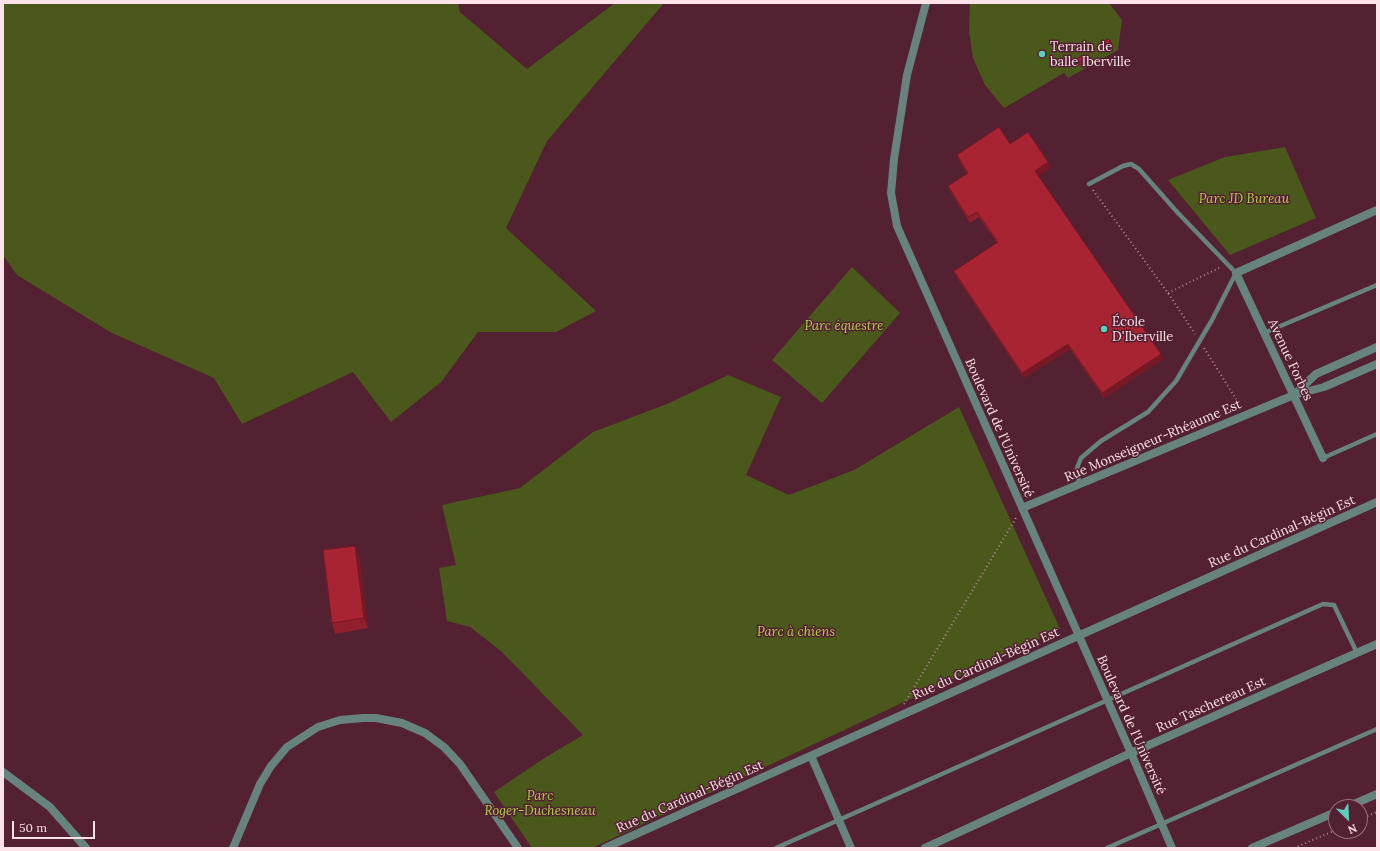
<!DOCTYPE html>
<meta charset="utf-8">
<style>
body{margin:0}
#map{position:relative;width:1380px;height:851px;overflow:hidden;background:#532132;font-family:Lora,serif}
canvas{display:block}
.frame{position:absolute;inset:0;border:4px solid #fde2e9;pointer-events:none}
.north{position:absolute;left:1328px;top:799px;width:40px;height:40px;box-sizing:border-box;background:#532132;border:1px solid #976e7b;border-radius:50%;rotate:156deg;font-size:11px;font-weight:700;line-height:16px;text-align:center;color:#fde2e9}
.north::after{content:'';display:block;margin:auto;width:14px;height:18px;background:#5ccebb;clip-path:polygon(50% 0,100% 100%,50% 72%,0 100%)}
.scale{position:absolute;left:12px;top:821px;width:83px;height:18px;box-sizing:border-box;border:2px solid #fde2e9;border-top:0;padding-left:5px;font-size:12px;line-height:14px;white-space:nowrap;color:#fde2e9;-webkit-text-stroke:3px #532132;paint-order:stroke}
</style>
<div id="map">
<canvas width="1380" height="851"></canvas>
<div class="frame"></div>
<div class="north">N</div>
<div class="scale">50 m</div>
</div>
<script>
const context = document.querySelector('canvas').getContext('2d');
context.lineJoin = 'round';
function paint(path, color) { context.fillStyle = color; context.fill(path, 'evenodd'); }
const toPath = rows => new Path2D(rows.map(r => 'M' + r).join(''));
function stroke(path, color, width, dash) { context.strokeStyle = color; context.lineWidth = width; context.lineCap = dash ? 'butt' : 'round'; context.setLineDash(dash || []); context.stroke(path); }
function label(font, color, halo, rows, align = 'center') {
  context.font = font + ' Lora,serif'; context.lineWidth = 3; context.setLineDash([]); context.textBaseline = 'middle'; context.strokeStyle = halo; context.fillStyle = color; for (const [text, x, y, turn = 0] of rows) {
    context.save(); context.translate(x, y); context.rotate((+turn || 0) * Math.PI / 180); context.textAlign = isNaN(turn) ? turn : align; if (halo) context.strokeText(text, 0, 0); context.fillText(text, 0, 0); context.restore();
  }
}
paint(toPath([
 [3,3,458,3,460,12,527,69,615,3,664,3,547,141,506,228,596,311,556,332,478,332,441,382,391,422,353,372,242,424,214,378,112,333,17,275,3,255],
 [970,3,1109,3,1122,20,1118,50,1068,78,1064,73,1004,108,985,85,973,58,969,32],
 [1285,147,1316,218,1230,255,1168,180,1225,157],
 [852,267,900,313,822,403,772,360],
 [728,375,781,397,746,475,789,495,854,470,959,407,1060,629,592,848,532,848,494,792,546,757,583,735,501,651,470,627,447,621,439,568,456,565,442,505,520,488,593,432,667,404]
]), '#4a581b');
stroke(toPath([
 [1093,190,1168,293,1195,334],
 [1168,293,1221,267],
 [1204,348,1241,407],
 [904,704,1016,518],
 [1360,819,1377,812],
 [1294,848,1336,830]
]), '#b08a96', 2, [1, 3]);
stroke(toPath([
 [1264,333,1377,285],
 [1323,458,1377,434],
 [1079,484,1077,468,1081,458,1101,441,1148,412,1176,381,1212,320,1236,273,1178,213,1139,169,1131,164,1123,166,1089,184],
 [776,848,1323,604,1334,605,1357,653],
 [1107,848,1377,729]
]), '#66837d', 4.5);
stroke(toPath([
 [1294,395,1316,374,1377,347],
 [1323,458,1236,273,1377,210],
 [1022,508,1294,395,1324,387,1377,364],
 [1131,753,1172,848],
 [811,756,851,848],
 [233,848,260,784,271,766,287,747,318,727,340,720,363,718,376,718,402,723,425,733,444,747,460,764,518,848],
 [605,848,1377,502],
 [925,848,1131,753,1377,644]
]), '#66837d', 8);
stroke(toPath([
 [926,3,907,75,894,159,891,193,897,226,1131,753],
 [3,772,50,807,86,848],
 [1347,807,1377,794],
 [1252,848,1336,812]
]), '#66837d', 8);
paint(toPath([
 [1104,44,1112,44,1110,48,1105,46],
 [1085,59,1086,61,1077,67,1074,61],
 [1010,144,1048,162,1050,168,1038,176,1161,354,1163,359,1104,398,1070,349,1024,378,956,276,954,271,997,243,979,217,970,223,950,191,948,186,967,174,959,160,957,155],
 [359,556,368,628,335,634,332,623]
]), '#911f2c');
paint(toPath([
 [1111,41,1112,44,1110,48,1109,45],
 [1048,162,1050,168,1037,177,1035,171],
 [1068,344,1070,349,1024,378,1022,373],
 [1161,354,1163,359,1104,398,1102,393],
 [355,546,359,556,368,628,364,618]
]), '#761924');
const building = toPath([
 [1107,39,1111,41,1109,45,1104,44,1107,39],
 [1083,55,1085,59,1076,64,1074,61,1083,55],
 [999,127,1010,144,1028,132,1048,162,1035,171,1161,354,1102,393,1068,344,1022,373,954,271,998,242,977,212,968,217,948,186,968,173,957,155,999,127],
 [355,546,364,618,332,623,323,550,355,546]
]);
paint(building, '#a92433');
stroke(building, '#761924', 1);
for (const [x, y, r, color] of [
 [1042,54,4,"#5ccebb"],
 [1104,329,4,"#5ccebb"]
]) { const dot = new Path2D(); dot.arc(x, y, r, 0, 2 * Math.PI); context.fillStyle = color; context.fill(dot); stroke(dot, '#532132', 1.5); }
label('13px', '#fde2e9', '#532132', [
 ["Terrain de",1050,47],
 ["balle Iberville",1050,62],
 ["École",1112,322],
 ["D'Iberville",1112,337]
], 'left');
label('italic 13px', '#b2cf4c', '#532132', [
 ["Parc JD Bureau",1244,199],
 ["Parc équestre",844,326],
 ["Parc à chiens",796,632],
 ["Parc",540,796],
 ["Roger-Duchesneau",540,811]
]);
label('13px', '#fde2e9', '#532132', [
 ["Avenue Forbes",1290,360,65],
 ["Boulevard de l'Université",999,428,66],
 ["Rue Monseigneur-Rhéaume Est",1153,441,-23],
 ["Rue du Cardinal-Bégin Est",1282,532,-24],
 ["Rue du Cardinal-Bégin Est",986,664,-24],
 ["Rue Taschereau Est",1211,705,-24],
 ["Boulevard de l'Université",1131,725,66],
 ["Rue du Cardinal-Bégin Est",690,797,-24]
]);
</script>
